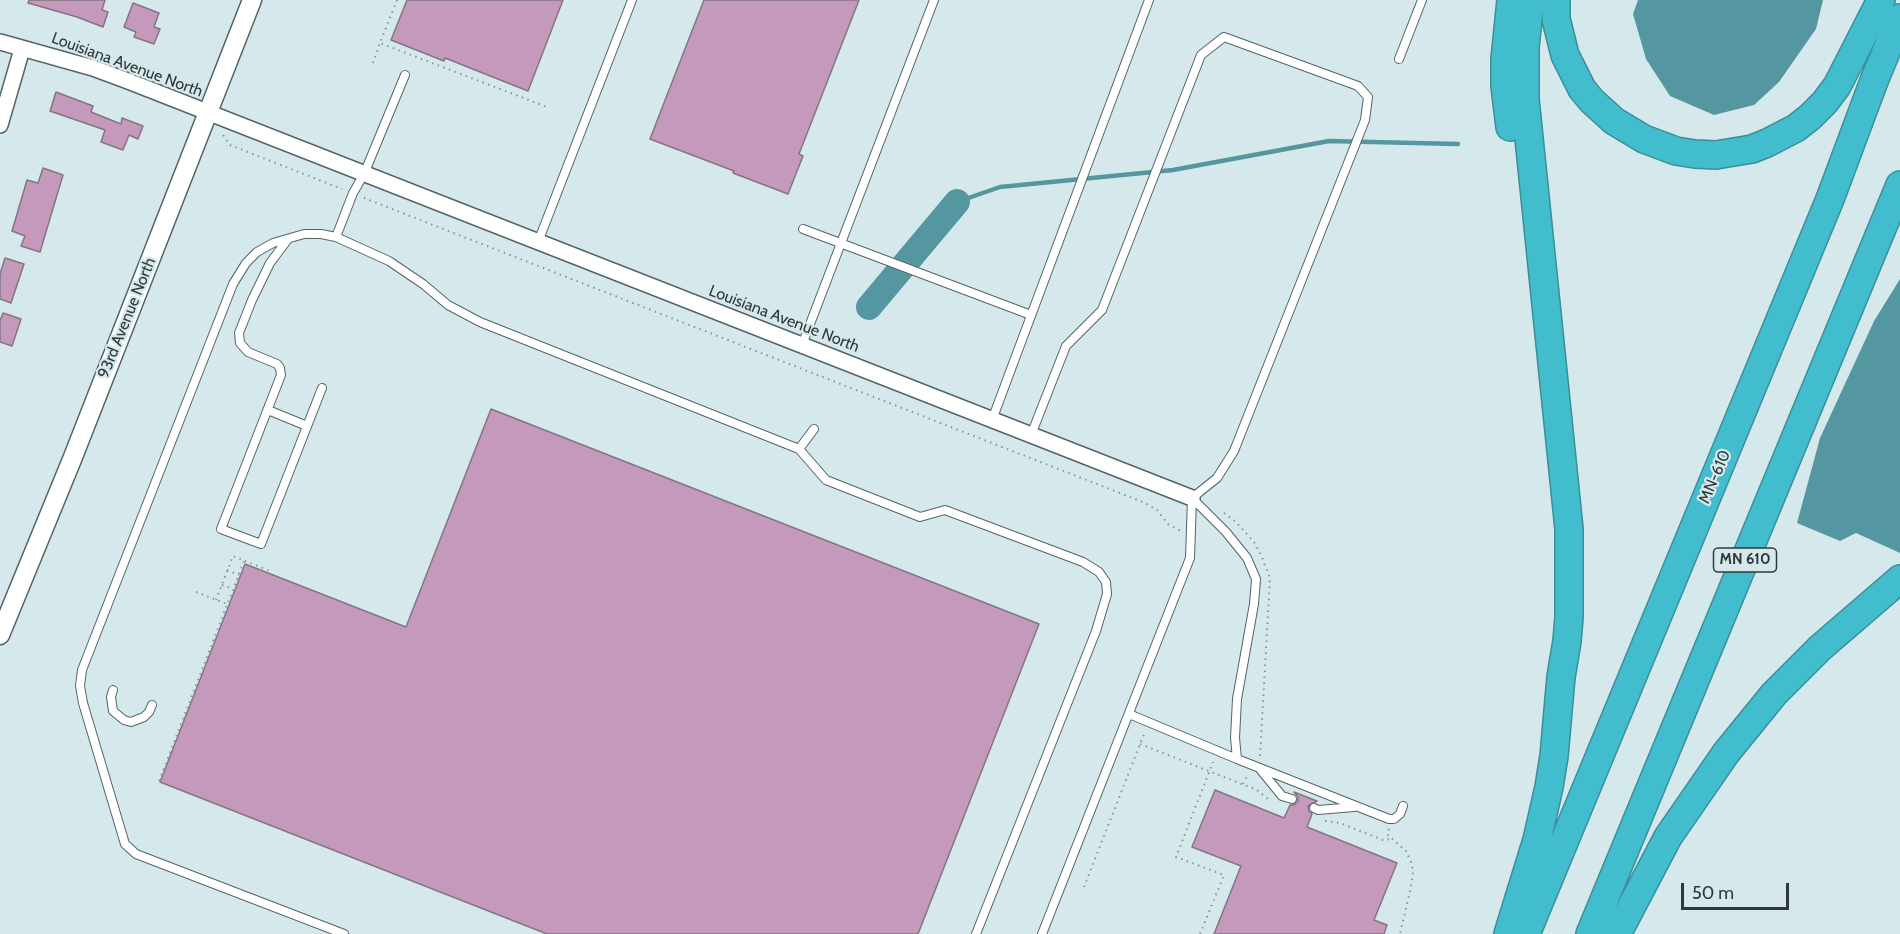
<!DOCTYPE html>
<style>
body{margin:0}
#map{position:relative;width:1900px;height:934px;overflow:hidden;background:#d5e9ec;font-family:Cabin,sans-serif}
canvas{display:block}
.scale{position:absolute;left:1681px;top:883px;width:108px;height:27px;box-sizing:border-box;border:3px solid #303839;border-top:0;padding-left:8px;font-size:18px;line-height:21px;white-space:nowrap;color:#303839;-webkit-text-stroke:4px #d5e9ec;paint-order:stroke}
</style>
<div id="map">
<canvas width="1900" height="934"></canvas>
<div class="scale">50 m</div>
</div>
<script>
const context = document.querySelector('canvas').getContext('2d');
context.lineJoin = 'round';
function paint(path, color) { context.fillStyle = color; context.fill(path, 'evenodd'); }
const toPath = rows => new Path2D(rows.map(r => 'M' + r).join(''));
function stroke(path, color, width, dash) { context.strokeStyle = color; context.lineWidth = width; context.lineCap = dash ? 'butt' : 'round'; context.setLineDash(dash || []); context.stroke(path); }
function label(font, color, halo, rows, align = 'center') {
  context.font = font + ' Cabin,sans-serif'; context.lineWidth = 4.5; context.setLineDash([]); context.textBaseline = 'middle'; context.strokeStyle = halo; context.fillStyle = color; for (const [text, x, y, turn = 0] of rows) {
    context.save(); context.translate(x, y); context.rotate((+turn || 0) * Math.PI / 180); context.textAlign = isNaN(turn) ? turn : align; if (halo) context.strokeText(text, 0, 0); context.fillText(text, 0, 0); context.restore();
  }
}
paint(toPath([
 [1638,0,1823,0,1816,29,1779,82,1754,105,1714,115,1670,96,1646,59,1633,14],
 [1900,279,1900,553,1856,533,1840,541,1797,523,1820,438,1874,321]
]), '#5597a1');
stroke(toPath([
 [957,202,1000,187,1173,170,1329,141,1458,144]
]), '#5597a1', 4.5);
stroke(toPath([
 [869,307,957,202]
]), '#5597a1', 26);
const building = toPath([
 [29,0,105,0,102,10,108,12,103,27,77,17,28,3,29,0],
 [407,0,563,0,528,91,445,58,444,61,391,40,407,0],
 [704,0,859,0,799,154,803,156,788,194,733,173,734,171,650,139,704,0],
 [133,3,159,13,154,27,160,29,154,44,134,37,136,32,124,27,133,3],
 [56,92,93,106,91,112,121,124,122,118,143,126,138,139,129,135,123,150,101,142,105,130,50,111,56,92],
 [43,168,63,175,40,252,21,246,25,236,12,231,27,180,38,183,43,168],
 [5,258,24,264,11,303,0,299,0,274,5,258],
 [3,313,21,319,12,346,0,342,0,321,3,313],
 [491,409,1039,624,918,934,547,934,160,782,245,564,406,627,491,409],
 [1215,790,1284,818,1290,805,1294,805,1298,801,1298,797,1294,792,1317,801,1308,806,1309,811,1312,814,1307,827,1397,863,1374,920,1387,925,1384,934,1214,934,1241,866,1192,847,1215,790]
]);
paint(building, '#c599bb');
stroke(building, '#837680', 1.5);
const service = toPath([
 [1399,59,1422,0],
 [405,75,364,174,353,193,336,237,389,261,423,284,448,305,480,322,799,449,826,480,920,517,945,510,1083,562,1099,572,1106,582,1107,594,1096,631,976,934],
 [803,229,1031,315],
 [336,237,321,234,304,234,273,243,257,252,246,263,233,284,82,670,80,686,83,703,125,844,136,854,344,934],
 [288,239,270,263,252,300,239,333,240,343,248,352,277,364,280,368,281,375,221,529,261,544,322,388],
 [538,242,632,0],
 [802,345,934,0],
 [268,410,307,426],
 [992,420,1149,0],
 [1031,435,1066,346,1102,310,1201,55,1224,37,1358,86,1368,97,1365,120,1234,451,1217,478,1192,498],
 [799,449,814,429],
 [113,690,111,697,113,711,124,720,131,722,144,717,149,712,152,705],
 [1129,714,1237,759,1235,738,1237,699,1254,604,1256,579,1247,558,1226,532,1192,498],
 [1237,759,1389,819,1394,819,1400,814,1403,806],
 [1260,769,1282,796,1292,799],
 [1314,808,1318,810,1354,807],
 [1042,934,1190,558,1192,498]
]);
const minor = toPath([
 [0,42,93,68,128,81,1192,498],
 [0,125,22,49]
]);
const tertiary = toPath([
 [0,635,73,457,252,0]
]);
const motorway = toPath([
 [1556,0,1556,19,1565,55,1582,89,1592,101,1614,121,1644,139,1676,151,1695,154,1716,155,1752,149,1767,143,1796,128,1810,117,1825,102,1837,86,1881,0],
 [1510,127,1505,86,1505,59,1511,0],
 [1508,934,1537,840,1549,787,1554,756,1561,677,1567,641,1569,617,1569,529,1525,99,1525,47,1530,0],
 [1526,934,1830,199,1874,81,1900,18],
 [1590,934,1900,185],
 [1617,934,1668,837,1726,753,1774,694,1820,648,1900,579]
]);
stroke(service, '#536467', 10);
stroke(minor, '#536467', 18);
stroke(tertiary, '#536467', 21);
stroke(motorway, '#3c8e99', 30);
stroke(toPath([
 [397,0,380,43,547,107],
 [373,63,380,43],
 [223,135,230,145,342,189],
 [364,198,1143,502,1157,510,1168,524,1181,531],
 [1224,513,1235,521,1254,542,1261,555,1270,578,1260,757],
 [227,570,239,575],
 [222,585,233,589],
 [196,592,227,604],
 [216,600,233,556,270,571],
 [1140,744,1257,790,1269,800],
 [159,781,244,561],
 [1243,784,1248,774],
 [1325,821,1340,823,1383,840,1391,839],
 [1389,829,1387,834,1406,851,1412,864,1413,874,1410,891,1400,934],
 [1084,887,1144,734,1146,734],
 [1200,934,1224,875,1176,857,1213,762]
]), '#879597', 2, [1.5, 4.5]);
stroke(service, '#fff', 8);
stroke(minor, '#fff', 15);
stroke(tertiary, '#fff', 18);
stroke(motorway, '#42bdcd', 27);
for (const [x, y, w] of [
 [1745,560,63]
]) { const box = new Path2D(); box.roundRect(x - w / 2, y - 12, w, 24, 4.5); context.fillStyle = '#d5e9ec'; context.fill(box); stroke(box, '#303839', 1.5); }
label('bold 15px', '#303839', null, [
 ["MN 610",1745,560]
]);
label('16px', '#303839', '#d5e9ec', [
 ["Louisiana Avenue North",127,65,20],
 ["93rd Avenue North",127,318,-68],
 ["Louisiana Avenue North",784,319,21],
 ["MN-610",1715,477,-67]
]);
</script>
